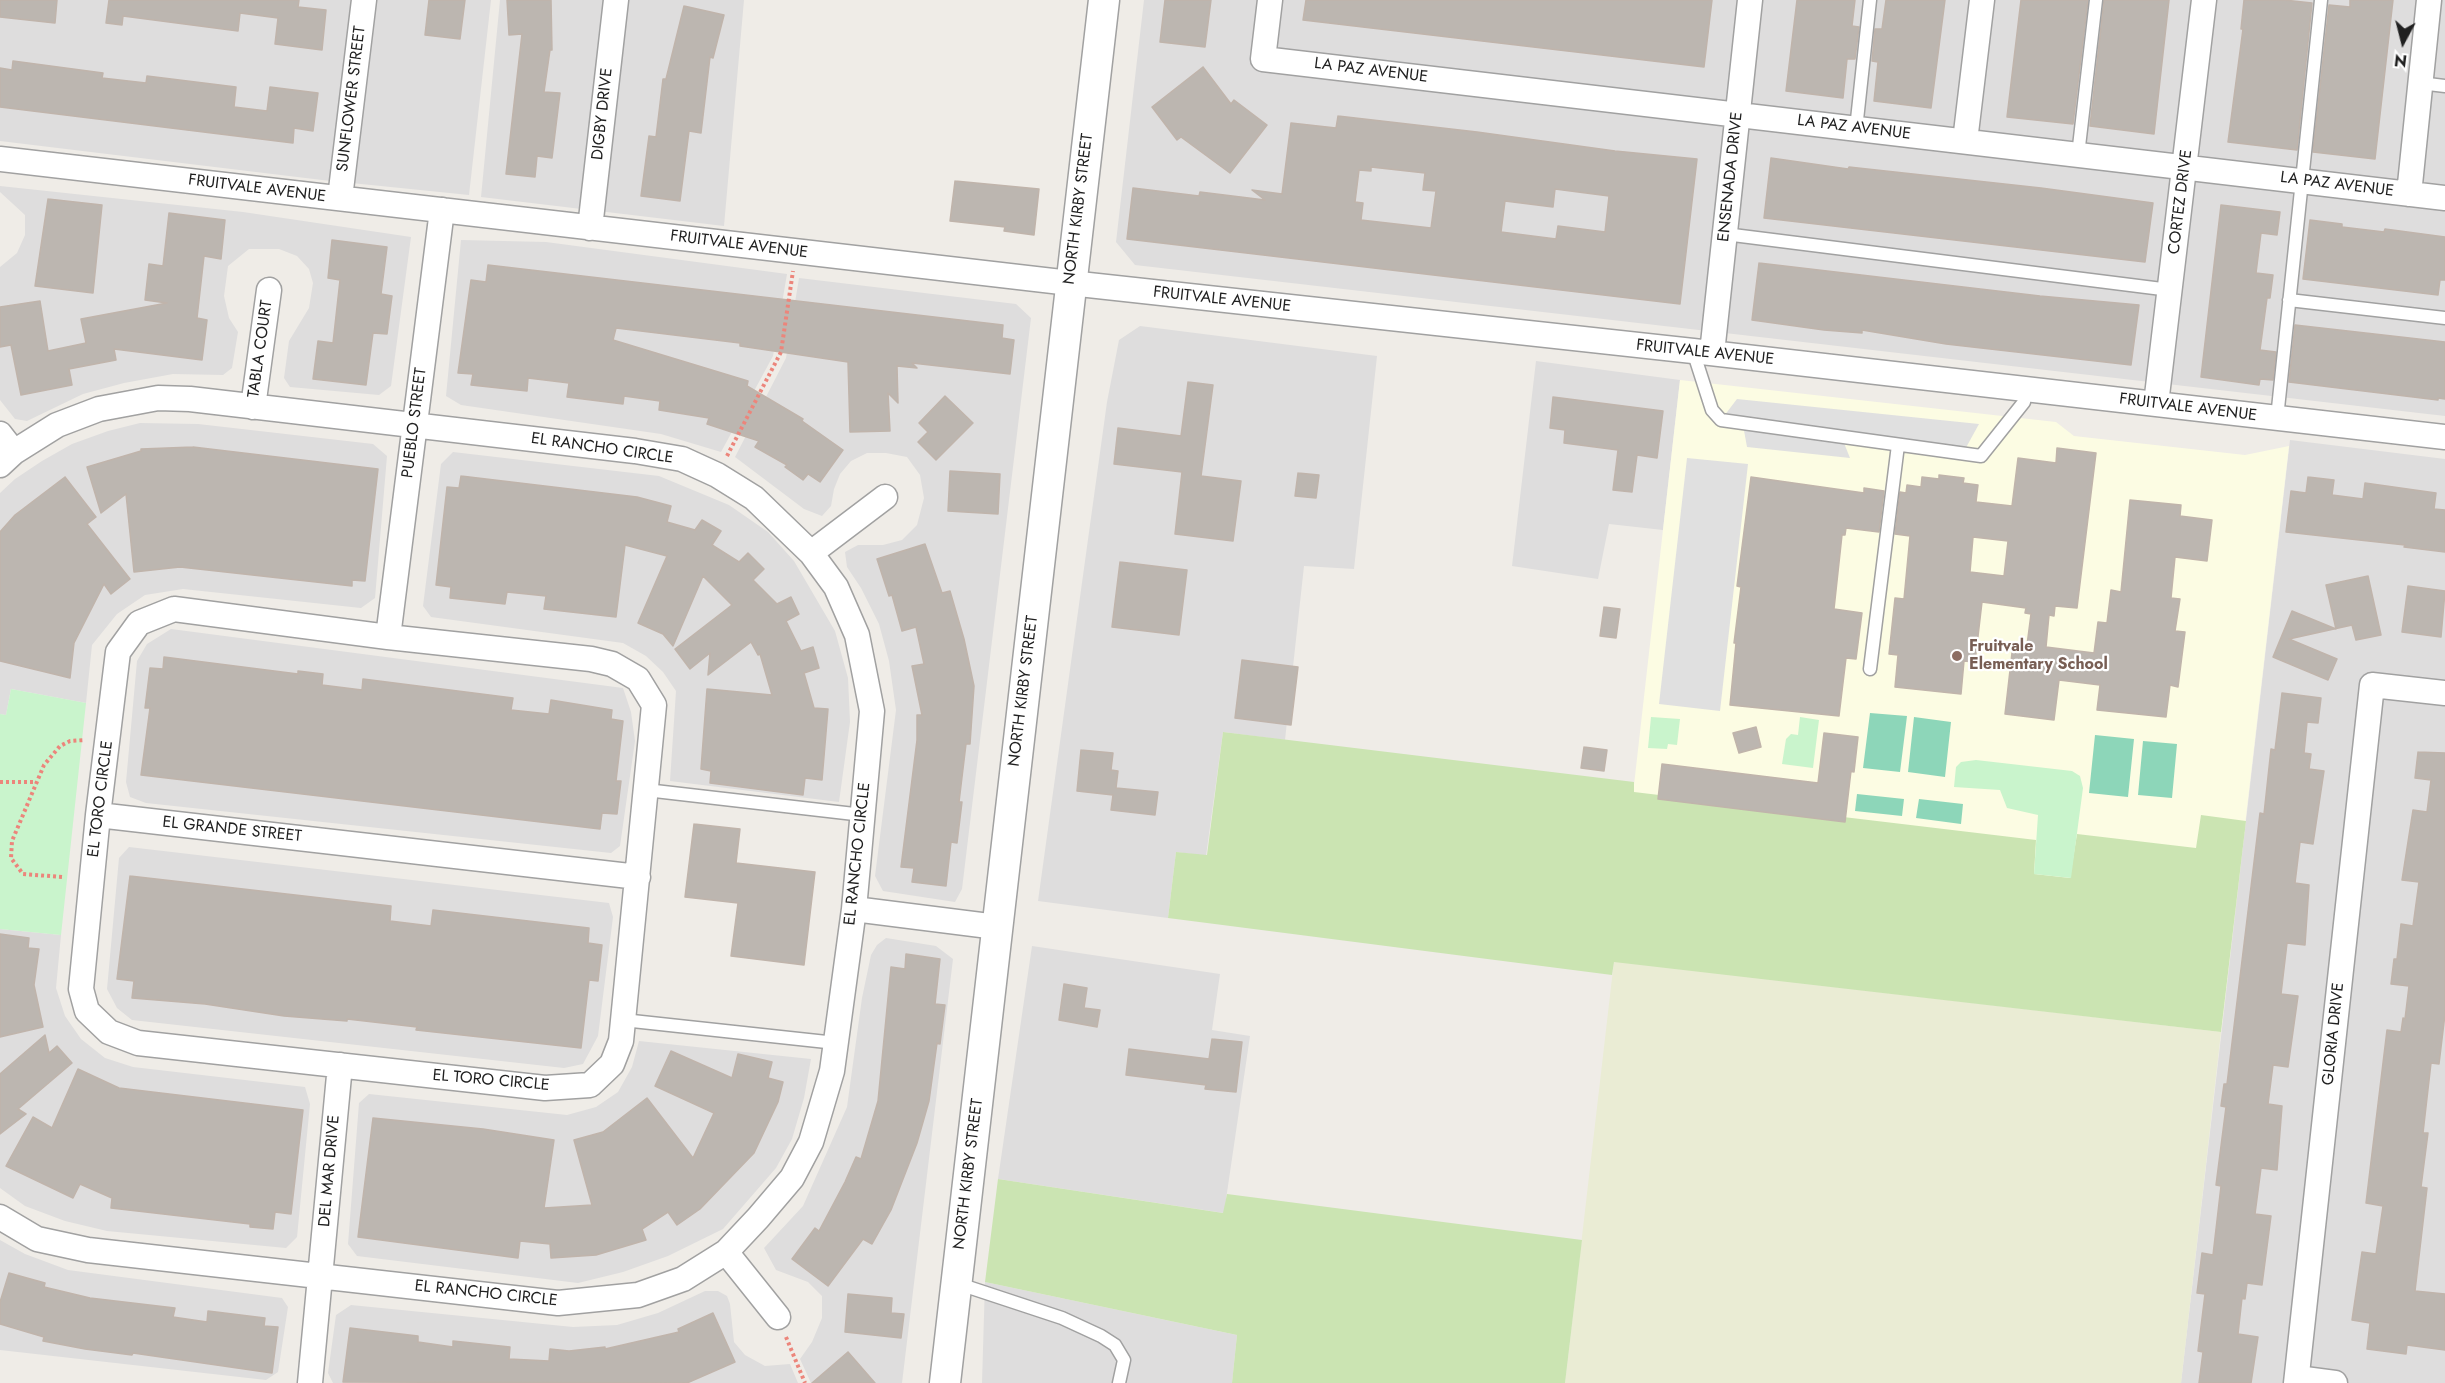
<!DOCTYPE html>
<style>
body{margin:0}
#map{position:relative;width:2445px;height:1383px;overflow:hidden;background:#efece7;font-family:Jost,sans-serif}
canvas{display:block}
.north{position:absolute;left:2373px;top:12px;width:60px;height:60px;-webkit-text-stroke:4px #fff;paint-order:stroke;rotate:187deg;font-size:16px;font-weight:700;line-height:24px;text-align:center;color:#202020}
.north::after{content:'';display:block;margin:auto;width:21px;height:27px;background:#202020;clip-path:polygon(50% 0,100% 100%,50% 72%,0 100%)}
</style>
<div id="map">
<canvas width="2445" height="1383"></canvas>
<div class="north">N</div>
</div>
<script>
const context = document.querySelector('canvas').getContext('2d');
context.lineJoin = 'round';
function paint(path, color) { context.fillStyle = color; context.fill(path, 'evenodd'); }
const toPath = rows => new Path2D(rows.map(r => 'M' + r).join(''));
function stroke(path, color, width, dash) { context.strokeStyle = color; context.lineWidth = width; context.lineCap = dash ? 'butt' : 'round'; context.setLineDash(dash || []); context.stroke(path); }
function label(font, color, halo, rows, align = 'center') {
  context.font = font + ' Jost,sans-serif'; context.lineWidth = 4.5; context.setLineDash([]); context.textBaseline = 'middle'; context.strokeStyle = halo; context.fillStyle = color; for (const [text, x, y, turn = 0] of rows) {
    context.save(); context.translate(x, y); context.rotate((+turn || 0) * Math.PI / 180); context.textAlign = isNaN(turn) ? turn : align; if (halo) context.strokeText(text, 0, 0); context.fillText(text, 0, 0); context.restore();
  }
}
paint(toPath([
 [0,0,491,0,469,195,322,180,0,141],
 [500,0,744,0,724,226,481,197],
 [1144,0,2445,0,2445,416,1135,265,1116,242],
 [0,186,243,212,411,237,391,386,379,395,290,387,284,378,289,341,309,308,313,283,309,269,297,256,279,249,249,249,228,266,224,296,229,318,238,332,232,368,223,375,173,374,124,383,83,394,27,421,15,419,0,400,0,267,17,253,25,235,25,215,0,192],
 [461,240,546,242,787,274,773,356,721,452,661,434,461,405,446,396],
 [799,278,1016,304,1031,318,962,889,955,902,883,891,875,876,896,710,889,661,879,624,861,588,847,567,845,552,858,545,883,545,902,540,917,525,924,498,920,475,907,457,886,453,867,453,851,461,840,474,834,489,831,506,822,516,804,509,735,457,786,358],
 [1140,326,1377,356,1354,569,1304,566,1285,740,1223,732,1206,856,1176,852,1168,918,1038,901,1107,402,1119,340],
 [1536,361,1680,380,1663,530,1609,524,1598,579,1512,566],
 [140,423,198,424,373,444,387,456,375,598,361,608,183,589,145,595,117,614,92,645,86,703,11,689,6,715,0,714,0,493,15,479,42,461,72,444,108,431],
 [2290,440,2445,459,2445,1383,2181,1383],
 [453,452,659,476,729,505,768,532,794,561,835,631,848,678,850,722,839,802,670,781,676,691,663,672,646,656,623,643,431,617,423,606,441,464],
 [171,629,623,688,631,712,635,741,620,846,611,853,146,803,130,797,126,782,137,661,147,644],
 [129,847,609,903,613,917,598,1036,583,1064,564,1068,132,1020,117,1008,107,989,119,858],
 [0,929,61,935,56,988,65,1016,81,1039,105,1058,133,1067,305,1087,310,1104,297,1237,286,1248,107,1231,65,1221,25,1206,0,1188],
 [886,938,936,946,953,959,902,1383,811,1383,800,1359,812,1342,822,1318,822,1296,808,1282,776,1270,764,1248,803,1206,847,1107,862,998,871,955,877,945],
 [1032,946,1220,974,1212,1030,1250,1036,1224,1213,998,1179],
 [639,1041,811,1059,804,1098,792,1139,776,1168,723,1229,668,1256,623,1272,578,1283,357,1256,348,1244,359,1103,369,1094,567,1115,596,1107,618,1092,632,1067],
 [0,1240,25,1254,68,1270,282,1298,288,1307,278,1372,266,1380,0,1350],
 [985,1282,1237,1335,1232,1383,982,1383],
 [705,1291,718,1291,727,1296,730,1304,734,1342,745,1355,765,1366,790,1364,798,1383,333,1383,328,1373,336,1315,351,1305,573,1327,617,1325,658,1313]
]), '#dedddd');
paint(toPath([
 [1680,380,2056,422,2074,436,2245,455,2289,446,2221,1032,1614,961]
]), '#fcfce3');
paint(toPath([
 [1614,961,2221,1032,2181,1383,1565,1383]
]), '#eaecd4');
paint(toPath([
 [1223,732,1634,782,1634,792,2036,840,2034,874,2070,878,2077,834,2196,848,2201,815,2246,821,2221,1032,1614,962,1612,975,1168,918,1176,852,1207,855],
 [998,1179,1223,1213,1227,1194,1582,1240,1565,1383,1232,1383,1237,1335,985,1282]
]), '#cbe4b2');
paint(toPath([
 [11,689,86,703,61,935,0,929,0,714,6,715],
 [1651,717,1680,719,1677,745,1668,744,1667,749,1648,748],
 [1800,717,1819,720,1813,768,1782,764,1786,739,1791,734,1798,735],
 [1976,760,2072,771,2080,776,2083,788,2071,878,2034,874,2038,815,2007,808,2000,790,1954,787,1956,767,1961,762]
]), '#c9f4cc');
paint(toPath([
 [1870,713,1907,716,1900,772,1863,768],
 [1914,717,1951,722,1945,777,1908,772],
 [2095,735,2134,739,2128,797,2089,793],
 [2143,741,2177,744,2172,798,2138,795],
 [1857,794,1904,799,1902,816,1855,811],
 [1919,799,1963,804,1961,824,1916,818]
]), '#8dd6b9');
paint(toPath([
 [1737,399,1979,424,1963,453,1842,438,1850,458,1747,447,1743,425,1721,420],
 [1687,458,1748,464,1720,711,1659,704]
]), '#e0e0e0');
const building = toPath([
 [0,0,57,0,55,23,0,17,0,0],
 [109,0,299,0,298,7,326,10,322,50,275,44,278,18,240,13,238,31,123,16,122,25,106,23,109,0],
 [429,0,465,0,460,39,425,35,429,0],
 [507,0,551,0,552,50,550,50,544,92,560,93,552,158,537,156,535,177,506,174,522,34,509,35,507,0],
 [1165,0,1211,0,1205,47,1160,42,1165,0],
 [1306,0,1712,0,1704,67,1303,20,1306,0],
 [1797,0,1855,0,1852,26,1859,27,1855,59,1847,59,1843,98,1786,91,1797,0],
 [1886,0,1945,0,1931,108,1874,101,1878,62,1872,61,1875,29,1882,29,1886,0],
 [2021,0,2088,0,2073,124,2007,117,2021,0],
 [2104,0,2169,0,2154,134,2090,126,2104,0],
 [2244,0,2284,0,2312,3,2297,150,2228,142,2243,29,2241,29,2244,0],
 [2350,0,2393,0,2375,159,2313,152,2329,5,2350,7,2350,0],
 [684,6,724,15,713,58,710,57,701,133,689,131,680,201,641,196,649,136,656,137,663,79,666,79,684,6],
 [13,61,103,73,102,78,146,83,147,76,236,87,234,107,267,111,270,87,318,93,313,131,294,128,293,143,0,107,0,68,12,70,13,61],
 [1203,67,1231,104,1234,100,1267,125,1230,173,1181,137,1177,140,1152,107,1203,67],
 [1338,116,1477,132,1615,151,1697,159,1680,304,1127,239,1133,188,1199,196,1200,192,1265,200,1252,190,1282,194,1291,123,1336,128,1338,116],
 [1371,167,1425,173,1423,190,1436,191,1431,228,1361,220,1363,203,1355,202,1359,170,1371,171,1371,167],
 [1555,189,1609,196,1605,232,1558,226,1556,239,1501,232,1505,201,1553,207,1555,189],
 [1771,158,1848,169,1849,167,2041,188,2153,203,2145,262,1764,218,1771,158],
 [955,181,1039,189,1034,235,1004,231,1005,227,950,221,955,181],
 [48,199,102,205,93,293,35,286,48,199],
 [2221,205,2280,212,2277,235,2261,233,2256,273,2273,275,2270,298,2267,298,2260,350,2276,352,2273,380,2260,379,2259,385,2201,377,2221,205],
 [169,213,225,220,221,259,204,256,197,318,207,320,202,360,114,349,116,360,69,369,72,385,21,395,11,345,0,347,0,307,40,301,48,351,86,343,81,319,167,303,145,300,149,264,163,266,169,213],
 [2310,220,2342,224,2342,227,2384,232,2385,229,2445,237,2445,280,2440,280,2438,295,2303,279,2310,220],
 [332,240,387,247,381,294,392,296,387,334,373,333,366,385,313,379,318,341,333,343,340,280,328,278,332,240],
 [1759,263,2040,296,2139,305,2131,365,1946,344,1862,330,1862,333,1824,330,1752,320,1759,263],
 [488,265,1003,325,1002,338,1014,340,1010,374,912,363,917,368,897,366,898,403,888,393,890,431,850,432,848,362,740,346,740,343,616,328,613,340,748,381,747,386,803,419,802,421,843,450,820,482,808,474,803,480,785,467,787,465,755,447,759,441,707,424,709,418,659,410,660,401,624,396,623,404,567,397,569,383,528,378,527,391,471,385,473,374,458,373,471,280,486,282,488,265],
 [2295,325,2445,342,2445,399,2438,398,2438,400,2289,382,2295,325],
 [1188,382,1213,385,1201,476,1241,481,1233,541,1175,534,1182,472,1114,464,1118,428,1181,436,1188,382],
 [945,396,973,423,936,460,918,442,928,432,919,423,945,396],
 [1553,397,1663,411,1657,458,1637,455,1632,492,1613,490,1618,450,1564,443,1565,430,1550,428,1553,397],
 [193,447,378,469,365,581,352,580,352,586,180,567,134,572,126,494,101,513,87,467,141,451,141,449,193,447],
 [2057,448,2096,453,2077,608,2055,606,2054,616,2049,615,2046,647,2094,653,2098,622,2107,623,2111,590,2121,592,2130,500,2181,505,2180,516,2212,520,2207,561,2175,557,2171,598,2180,599,2175,631,2185,632,2178,687,2170,685,2166,717,2097,710,2100,685,2059,680,2054,720,2005,714,2013,644,2027,645,2031,614,2025,613,2026,608,1982,602,1975,662,1964,661,1961,694,1895,687,1898,655,1889,654,1895,598,1904,599,1910,536,1895,534,1900,492,1906,493,1907,485,1921,487,1922,477,1939,479,1939,475,1964,478,1963,483,1978,485,1976,502,2012,506,2018,458,2056,463,2057,448],
 [1973,537,2008,541,2004,576,1970,572,1973,537],
 [950,471,1000,474,998,514,948,511,950,471],
 [1298,473,1319,475,1316,498,1295,496,1298,473],
 [461,476,637,497,671,506,667,522,695,530,702,520,721,531,712,545,739,562,748,553,764,569,753,580,777,604,791,597,799,614,786,621,801,651,813,647,819,668,804,673,814,708,828,709,822,780,805,778,803,795,710,783,711,771,701,769,707,689,772,695,760,654,758,655,751,642,708,675,710,653,690,669,675,649,732,605,703,576,673,646,663,634,638,623,667,556,625,545,616,617,544,609,546,596,507,592,505,604,450,598,451,587,436,585,447,487,459,488,461,476],
 [65,477,96,517,87,524,130,579,111,594,104,584,74,643,70,678,0,661,0,532,15,515,65,477],
 [1751,477,1864,493,1864,488,1884,491,1879,532,1846,528,1845,535,1842,535,1834,609,1862,613,1856,659,1846,658,1839,716,1730,705,1736,643,1734,643,1741,587,1737,586,1751,477],
 [2308,477,2334,480,2332,495,2363,499,2365,483,2436,493,2434,509,2445,510,2445,552,2404,547,2405,545,2286,532,2291,491,2306,493,2308,477],
 [925,544,942,593,950,591,964,639,974,686,970,744,966,744,959,802,962,802,957,843,951,842,946,886,912,882,914,868,901,867,917,740,917,715,922,715,912,666,924,664,916,627,902,631,892,595,889,596,877,559,925,544],
 [1120,562,1187,570,1179,635,1112,627,1120,562],
 [2368,576,2381,635,2356,640,2352,625,2289,639,2337,659,2328,680,2273,657,2292,611,2336,629,2326,585,2368,576],
 [2408,586,2445,591,2441,637,2402,632,2408,586],
 [1604,607,1620,609,1616,638,1600,636,1604,607],
 [164,657,298,674,298,671,323,674,322,685,362,690,363,679,513,698,511,710,549,714,551,700,612,710,611,719,623,721,616,781,621,781,617,814,602,813,600,829,141,775,150,708,145,708,150,668,163,669,164,657],
 [1242,660,1298,667,1291,725,1235,718,1242,660],
 [2282,693,2321,698,2318,723,2307,722,2304,753,2311,754,2309,769,2324,771,2313,844,2300,842,2295,883,2309,885,2305,945,2287,943,2281,994,2298,996,2288,1067,2273,1065,2268,1104,2282,1106,2277,1170,2261,1168,2255,1214,2271,1216,2262,1285,2247,1283,2245,1299,2242,1298,2238,1334,2258,1337,2251,1383,2199,1383,2203,1352,2198,1351,2205,1294,2197,1293,2202,1253,2213,1255,2221,1186,2216,1185,2226,1107,2221,1106,2224,1084,2227,1084,2260,813,2264,814,2271,749,2275,750,2282,693],
 [1756,727,1761,747,1739,753,1733,733,1756,727],
 [1824,733,1858,737,1854,772,1851,771,1845,822,1658,799,1662,764,1818,783,1824,733],
 [1584,747,1607,750,1604,771,1581,768,1584,747],
 [1081,750,1113,753,1111,770,1118,771,1116,788,1158,792,1155,815,1111,810,1113,795,1077,791,1081,750],
 [2418,752,2445,753,2445,1014,2439,1064,2431,1063,2423,1133,2428,1133,2421,1187,2427,1188,2415,1291,2445,1294,2445,1350,2407,1345,2406,1354,2367,1349,2370,1323,2352,1320,2362,1252,2376,1254,2383,1206,2366,1203,2387,1030,2401,1032,2403,1018,2405,1019,2409,986,2391,984,2394,959,2397,959,2401,924,2413,926,2419,882,2402,880,2413,810,2427,812,2431,780,2415,778,2418,752],
 [694,824,740,829,736,863,815,872,804,965,731,956,738,903,685,897,694,824],
 [130,876,391,906,390,921,431,926,433,910,589,928,588,943,602,945,598,981,589,980,581,1048,416,1030,417,1027,347,1019,347,1021,284,1016,205,1004,132,998,134,981,117,979,130,876],
 [0,934,29,938,28,948,39,949,34,985,43,1027,0,1037,0,934],
 [906,954,940,959,935,1004,945,1005,940,1044,937,1043,929,1101,917,1143,891,1210,872,1244,863,1239,828,1286,792,1259,815,1228,819,1231,845,1182,856,1157,861,1159,878,1101,891,967,905,969,906,954],
 [1064,984,1087,988,1084,1008,1100,1010,1097,1027,1059,1020,1064,984],
 [45,1035,49,1053,57,1046,72,1063,18,1109,26,1114,0,1134,0,1074,45,1035],
 [1212,1039,1242,1042,1236,1092,1205,1089,1206,1085,1126,1075,1129,1049,1209,1059,1212,1039],
 [671,1051,732,1078,738,1054,772,1062,768,1078,783,1082,778,1102,754,1153,700,1209,677,1225,668,1212,642,1229,646,1240,596,1255,551,1258,550,1244,520,1241,518,1258,358,1237,373,1118,483,1129,554,1140,544,1208,592,1205,574,1140,603,1132,647,1098,693,1158,714,1113,655,1086,671,1051],
 [78,1069,119,1088,303,1110,291,1214,275,1212,273,1229,250,1227,250,1224,111,1208,112,1198,80,1184,73,1198,6,1166,33,1117,52,1128,78,1069],
 [9,1273,45,1283,44,1287,90,1298,175,1308,173,1317,207,1322,208,1311,265,1318,264,1326,278,1327,272,1373,133,1353,132,1355,85,1349,43,1341,44,1337,0,1324,0,1302,9,1273],
 [848,1294,892,1298,891,1313,904,1314,901,1338,845,1332,848,1294],
 [713,1313,735,1362,687,1383,343,1382,350,1328,418,1336,418,1342,453,1347,453,1341,510,1347,509,1359,549,1361,550,1349,569,1351,605,1347,605,1349,679,1332,678,1329,713,1313],
 [848,1352,875,1383,812,1383,848,1352]
]);
paint(building, '#bcb6b0');
stroke(building, '#c0b4ab', 1.5);
const service = toPath([
 [2420,83,2445,86],
 [1856,129,1870,0],
 [2078,155,2096,0],
 [1725,234,2170,290],
 [2289,300,2445,318],
 [1693,351,1712,410,1721,420,1981,456,2024,402,2027,389],
 [2277,418,2321,0],
 [1870,669,1898,445],
 [646,790,863,815],
 [623,1020,836,1043],
 [956,1283,1062,1318,1101,1336,1115,1345,1124,1360,1119,1383]
]);
const minor = toPath([
 [1270,0,1263,59,2445,198],
 [1965,141,1982,0],
 [0,159,1070,283,1693,351,2445,437],
 [2409,194,2429,0],
 [340,198,364,0],
 [590,228,616,0],
 [1712,353,1750,0],
 [2156,404,2204,0],
 [253,407,269,290],
 [0,434,14,452],
 [0,465,14,452,57,425,99,409,158,398,190,399,635,451,682,459,717,475,754,498,811,553,836,587,857,635,872,711,854,909,832,1071,811,1142,792,1178,758,1218,726,1252,683,1279,638,1295,558,1303,88,1250,37,1239,0,1217],
 [811,553,885,497],
 [174,609,388,637,591,659,612,664,638,679,654,705,621,1041,612,1064,590,1085,545,1088,138,1043,109,1032,87,1011,81,989,98,815,118,652,139,623,174,609],
 [388,637,442,210],
 [98,815,638,877],
 [854,909,997,927],
 [726,1252,778,1317],
 [2297,1378,2335,1383],
 [310,1383,340,1065],
 [2296,1383,2372,685,2445,693]
]);
const tertiary = toPath([
 [945,1383,1104,0]
]);
stroke(service, '#a1a1a1', 15);
stroke(minor, '#a1a1a1', 27);
stroke(tertiary, '#a1a1a1', 33);
stroke(toPath([
 [727,456,781,352,793,271],
 [0,782,36,782],
 [62,877,23,874,11,858,12,841,44,765,60,746,70,741,85,740],
 [786,1337,805,1383]
]), '#ec857b', 4, [3, 3]);
stroke(service, '#fff', 12);
stroke(minor, '#fff', 24);
stroke(tertiary, '#fff', 30);
for (const [x, y, r, color] of [
 [1957,656,6,"#8d6e63"]
]) { const dot = new Path2D(); dot.arc(x, y, r, 0, 2 * Math.PI); context.fillStyle = color; context.fill(dot); stroke(dot, '#fff', 2); }
label('16px', '#202020', '#fff', [
 ["LA PAZ AVENUE",1371,71,7],
 ["SUNFLOWER STREET",352,99,-83],
 ["DIGBY DRIVE",603,114,-84],
 ["LA PAZ AVENUE",1854,128,7],
 ["ENSENADA DRIVE",1731,177,-84],
 ["LA PAZ AVENUE",2337,185,7],
 ["FRUITVALE AVENUE",257,189,7],
 ["CORTEZ DRIVE",2181,202,-83],
 ["NORTH KIRBY STREET",1079,209,-83],
 ["FRUITVALE AVENUE",739,245,7],
 ["FRUITVALE AVENUE",1222,300,6],
 ["TABLA COURT",261,349,-82],
 ["FRUITVALE AVENUE",1705,353,6],
 ["FRUITVALE AVENUE",2188,408,7],
 ["PUEBLO STREET",415,423,-83],
 ["EL RANCHO CIRCLE",602,449,8],
 ["NORTH KIRBY STREET",1024,691,-83],
 ["EL TORO CIRCLE",101,799,-83],
 ["EL GRANDE STREET",232,830,6],
 ["EL RANCHO CIRCLE",858,854,-84],
 ["GLORIA DRIVE",2334,1034,-84],
 ["EL TORO CIRCLE",491,1081,5],
 ["DEL MAR DRIVE",330,1171,-85],
 ["NORTH KIRBY STREET",969,1174,-83],
 ["EL RANCHO CIRCLE",486,1294,6]
]);
label('bold 16px', '#785e54', '#fff', [
 ["Fruitvale",1969,647],
 ["Elementary School",1969,665]
], 'left');
</script>
